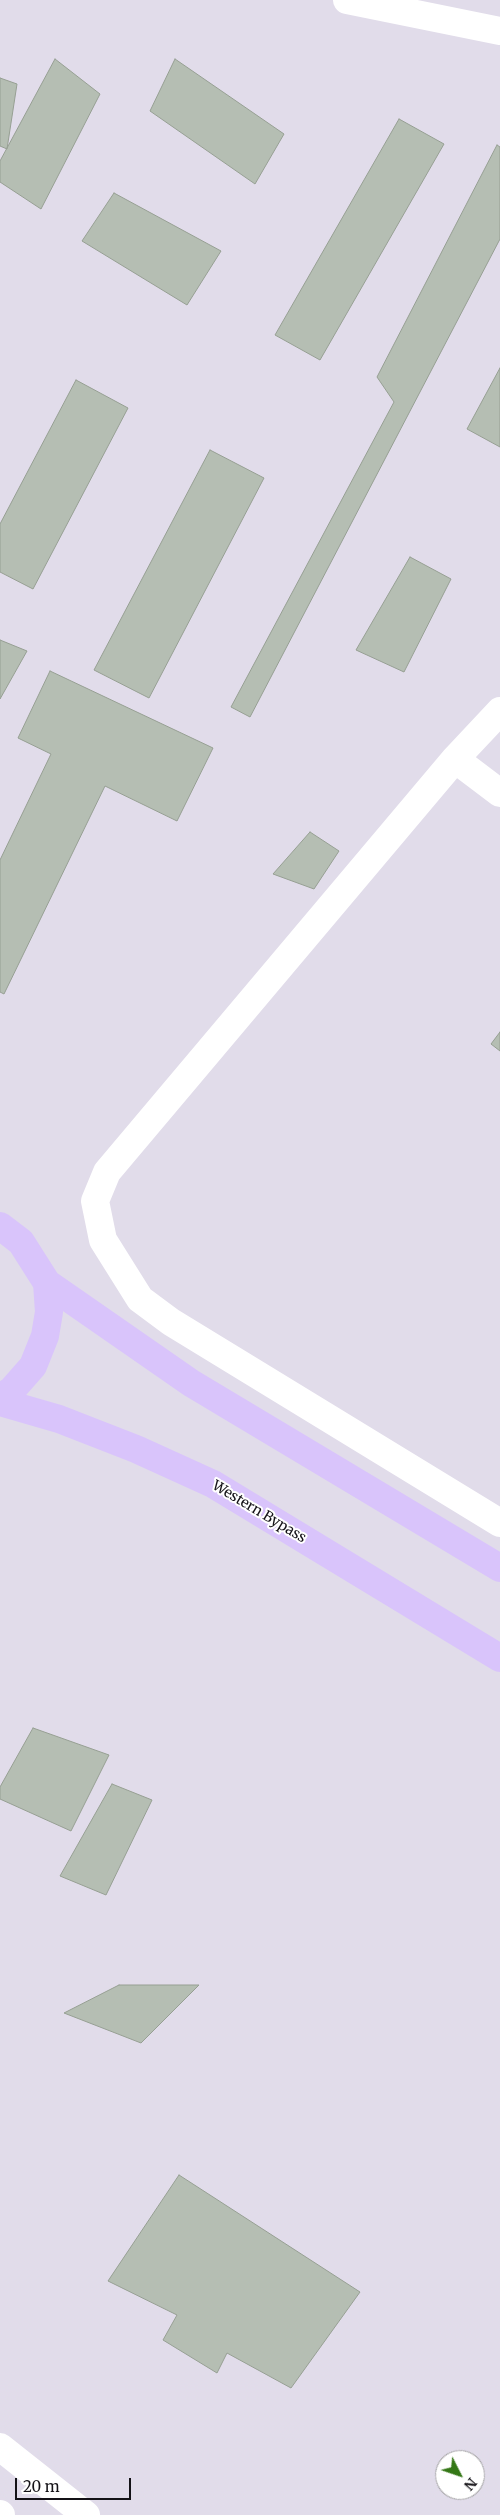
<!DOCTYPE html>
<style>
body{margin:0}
#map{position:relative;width:500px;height:2515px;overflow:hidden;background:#e1dcea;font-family:Merriweather,serif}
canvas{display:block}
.north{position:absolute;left:435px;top:2450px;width:50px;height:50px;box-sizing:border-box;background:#fff;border:1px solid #a1a0a2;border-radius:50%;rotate:131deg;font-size:14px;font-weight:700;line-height:20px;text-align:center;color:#141217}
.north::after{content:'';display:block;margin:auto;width:18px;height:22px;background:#347716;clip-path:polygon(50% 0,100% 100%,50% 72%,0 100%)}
.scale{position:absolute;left:15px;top:2478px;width:116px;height:22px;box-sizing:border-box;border:2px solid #141217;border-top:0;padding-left:6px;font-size:15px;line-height:18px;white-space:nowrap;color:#141217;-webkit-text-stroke:4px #fff;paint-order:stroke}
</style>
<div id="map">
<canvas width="500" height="2515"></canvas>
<div class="north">N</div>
<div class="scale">20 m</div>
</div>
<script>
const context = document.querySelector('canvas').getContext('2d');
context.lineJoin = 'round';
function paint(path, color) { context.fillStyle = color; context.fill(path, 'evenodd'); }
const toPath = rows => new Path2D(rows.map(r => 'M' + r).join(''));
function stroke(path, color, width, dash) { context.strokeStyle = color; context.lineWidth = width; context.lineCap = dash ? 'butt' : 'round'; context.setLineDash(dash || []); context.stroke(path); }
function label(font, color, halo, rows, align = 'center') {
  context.font = font + ' Merriweather,serif'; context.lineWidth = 4; context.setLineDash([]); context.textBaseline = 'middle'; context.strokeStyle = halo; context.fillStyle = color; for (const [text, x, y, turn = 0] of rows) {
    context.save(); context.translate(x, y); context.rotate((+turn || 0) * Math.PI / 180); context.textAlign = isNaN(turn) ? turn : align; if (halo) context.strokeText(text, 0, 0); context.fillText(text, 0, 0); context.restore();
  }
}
const building = toPath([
 [55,59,100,94,41,209,0,182,0,161,55,59],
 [175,59,284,134,255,184,150,111,175,59],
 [0,78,17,84,7,149,0,146,0,78],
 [399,119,444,144,320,360,275,335,399,119],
 [497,145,500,147,500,239,250,717,231,707,394,402,377,377,497,145],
 [114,193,221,251,187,305,82,241,114,193],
 [500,368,500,447,467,429,500,368],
 [76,380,128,408,33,589,0,572,0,524,76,380],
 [210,450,264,478,149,698,94,670,210,450],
 [410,557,451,579,404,672,356,650,410,557],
 [0,640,27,651,0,699,0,640],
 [50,671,213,748,177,821,105,786,4,994,0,992,0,860,51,754,18,738,50,671],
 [310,832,339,851,314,889,273,874,310,832],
 [500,1032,500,1051,491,1044,500,1032],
 [33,1728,109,1755,71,1831,0,1799,0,1787,33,1728],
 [112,1784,152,1800,106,1895,60,1876,112,1784],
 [119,1985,199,1985,141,2043,64,2013,119,1985],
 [179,2175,360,2292,291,2388,227,2353,217,2373,163,2340,177,2315,108,2281,179,2175]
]);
paint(building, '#b5beb3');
stroke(building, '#969f93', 1);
stroke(toPath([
 [347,0,500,31],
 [500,711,455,759,107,1172,95,1201,103,1240,140,1299,171,1322,500,1523],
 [455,759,500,793],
 [0,2447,86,2515],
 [0,2514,1,2515]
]), '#fff', 28);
stroke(toPath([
 [0,1226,21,1242,47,1283,49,1312,45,1336,33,1366,11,1391,0,1397],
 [47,1283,191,1383,500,1568],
 [0,1402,59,1419,136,1449,213,1484,500,1658]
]), '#d9c4fb', 28);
label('14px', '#141217', '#fff', [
 ["Western Bypass",259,1512,31]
]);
</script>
